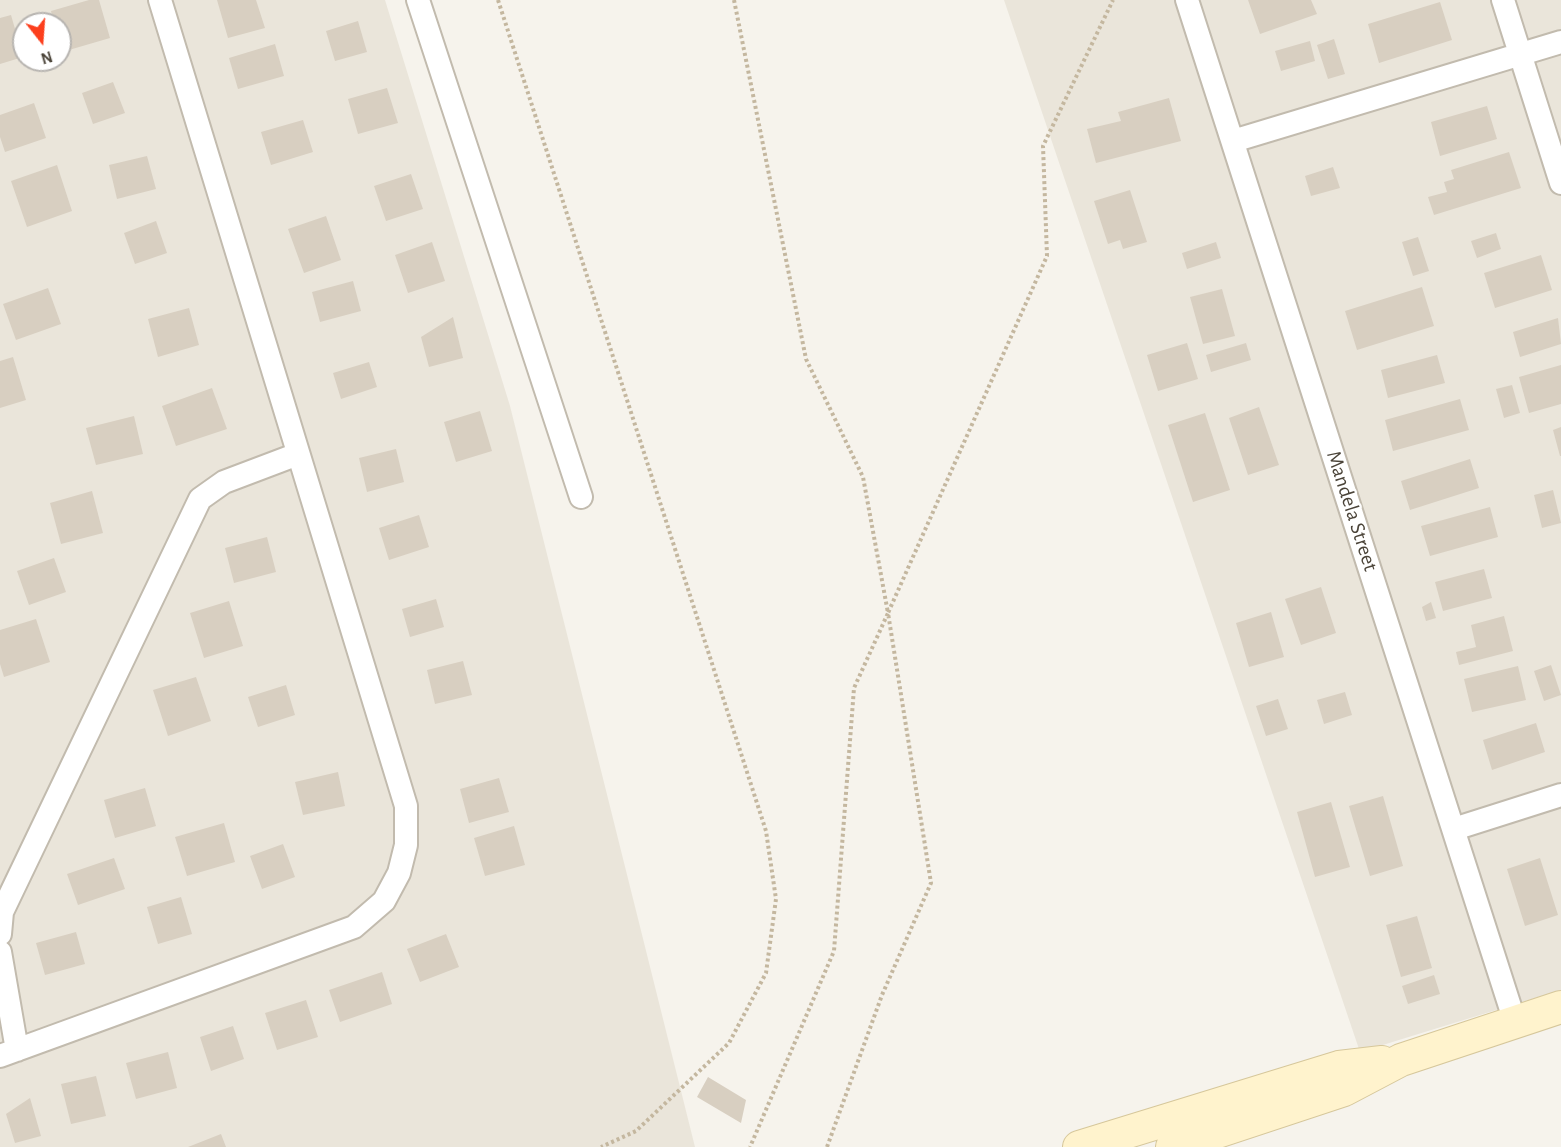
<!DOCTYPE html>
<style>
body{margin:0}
#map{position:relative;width:1561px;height:1147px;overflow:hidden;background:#f6f3ec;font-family:"Alegreya Sans",sans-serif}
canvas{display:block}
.north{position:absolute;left:12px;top:12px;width:60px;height:60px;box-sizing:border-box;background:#fff;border:2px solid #b7b4b0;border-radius:50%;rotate:163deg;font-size:16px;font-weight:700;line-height:24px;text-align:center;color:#4b4439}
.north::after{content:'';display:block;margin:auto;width:21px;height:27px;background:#fc3f1d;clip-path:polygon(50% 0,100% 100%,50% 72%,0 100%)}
</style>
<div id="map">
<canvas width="1561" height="1147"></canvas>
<div class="north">N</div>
</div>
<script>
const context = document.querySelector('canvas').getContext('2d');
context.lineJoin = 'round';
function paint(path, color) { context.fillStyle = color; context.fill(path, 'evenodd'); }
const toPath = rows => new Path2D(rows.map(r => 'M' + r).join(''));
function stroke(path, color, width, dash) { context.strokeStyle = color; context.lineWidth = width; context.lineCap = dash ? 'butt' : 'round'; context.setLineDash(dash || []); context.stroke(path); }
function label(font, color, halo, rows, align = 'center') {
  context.font = font + ' "Alegreya Sans",sans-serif'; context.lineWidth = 4.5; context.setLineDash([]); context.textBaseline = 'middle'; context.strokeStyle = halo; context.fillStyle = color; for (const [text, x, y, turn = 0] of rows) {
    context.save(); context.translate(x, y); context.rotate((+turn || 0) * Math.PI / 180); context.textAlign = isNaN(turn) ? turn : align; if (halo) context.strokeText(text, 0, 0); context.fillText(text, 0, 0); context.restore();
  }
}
paint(toPath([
 [0,0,385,0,510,406,695,1147,0,1147],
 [24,24,60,24,60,60,24,60],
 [1004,0,1561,0,1561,990,1360,1052]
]), '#eae5da');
paint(toPath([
 [89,0,99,0,110,38,62,52,60,24,54,24,51,11],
 [217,0,256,0,265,28,228,38],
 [1248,0,1311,0,1317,14,1260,34],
 [1440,2,1452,40,1379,63,1368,24],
 [11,15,23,57,0,64,0,18],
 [358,21,367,52,335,61,326,31],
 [1334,39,1345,74,1328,79,1317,45],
 [1310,41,1315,61,1281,71,1275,51],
 [275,44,284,76,238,89,229,58],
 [113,82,125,113,93,124,82,93],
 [387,88,398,123,358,134,348,99],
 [1169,98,1181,141,1096,163,1087,129,1121,121,1118,112],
 [34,103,46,138,5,152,0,137,0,115],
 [1487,106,1497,139,1440,156,1431,122],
 [303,120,313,152,271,165,261,132],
 [1509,152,1521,188,1434,215,1428,197,1447,192,1444,182,1454,179,1451,170],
 [147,156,156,189,117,199,109,165],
 [57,165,72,211,27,227,11,181],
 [1333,167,1340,188,1311,196,1305,176],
 [411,174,423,209,386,221,374,186],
 [1130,190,1147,242,1123,249,1120,240,1108,244,1094,201],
 [326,216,341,260,304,273,288,229],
 [156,221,167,253,135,264,124,233],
 [1496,233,1501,249,1477,258,1471,241],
 [1418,237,1429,271,1413,276,1402,242],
 [432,242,445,281,408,293,395,255],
 [1216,242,1221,258,1187,269,1182,253],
 [1541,255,1552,290,1495,308,1484,273],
 [353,281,361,311,320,322,312,292],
 [1422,287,1434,326,1357,350,1345,311],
 [48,288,61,324,16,340,3,304],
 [1222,289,1235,336,1203,344,1190,297],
 [189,308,199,345,158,357,148,319],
 [453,317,463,358,429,367,421,337],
 [1558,318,1561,344,1520,357,1513,332],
 [1187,343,1198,379,1158,391,1147,355],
 [1246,343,1251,360,1211,372,1206,355],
 [1437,355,1445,383,1388,398,1381,370],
 [13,357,26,400,0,408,0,361],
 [369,362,377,387,341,399,333,373],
 [1561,365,1561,404,1529,413,1519,377],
 [1512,385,1520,413,1504,418,1496,389],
 [212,388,227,429,176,446,162,406],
 [1460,399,1469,430,1393,451,1385,420],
 [1259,407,1279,465,1248,475,1229,418],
 [480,411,492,451,456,462,444,422],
 [1205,413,1230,490,1193,502,1168,425],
 [134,416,143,454,96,465,86,428],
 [1561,427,1561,456,1560,456,1553,430],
 [396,449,404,482,367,492,359,458],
 [1470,459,1479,488,1410,510,1401,481],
 [1553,490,1561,523,1542,528,1534,495],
 [92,491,103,533,61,544,50,503],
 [1490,507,1498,537,1430,556,1421,526],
 [419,515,429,547,389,560,379,528],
 [267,537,276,572,234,583,225,548],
 [54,558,66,592,29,605,17,571],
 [1484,569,1492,598,1443,611,1435,582],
 [1321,587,1336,633,1301,645,1285,599],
 [436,599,444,627,410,637,402,609],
 [229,601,243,646,204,658,190,613],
 [1431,602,1436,618,1426,621,1422,607],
 [1271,612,1284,657,1249,667,1236,623],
 [1504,616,1513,651,1459,665,1456,652,1476,647,1471,625],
 [36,619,50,662,4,677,0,664,0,630],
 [463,661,472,695,435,704,427,670],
 [1551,665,1561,695,1544,701,1534,671],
 [1518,666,1526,700,1472,712,1464,679],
 [196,677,211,721,168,736,153,690],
 [286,685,295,715,258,727,248,697],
 [1345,692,1352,715,1324,724,1317,700],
 [1278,699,1288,729,1266,736,1256,706],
 [1536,723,1545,752,1492,770,1483,740],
 [338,772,345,806,303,815,295,782],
 [499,778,509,812,469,823,460,789],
 [145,788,156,826,115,838,104,800],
 [1383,796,1403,866,1370,876,1349,806],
 [1331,802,1350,867,1315,877,1297,812],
 [224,823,235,862,187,876,175,837],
 [514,826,525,865,485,876,474,838],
 [283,844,295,877,262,889,250,856],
 [114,858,125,889,78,905,67,874],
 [1540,858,1558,915,1525,926,1507,869],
 [181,897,192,934,158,944,147,907],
 [1417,916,1432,968,1401,977,1386,925],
 [76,932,85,964,45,975,36,943],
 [446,934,459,967,420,982,407,949],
 [382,972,392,1004,340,1022,329,990],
 [1434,975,1440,994,1408,1004,1402,986],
 [306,1000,318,1037,277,1050,265,1013],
 [233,1026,244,1059,211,1071,200,1037],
 [168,1052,177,1088,136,1099,126,1063],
 [96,1076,106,1116,71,1124,61,1084],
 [708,1077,746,1100,741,1123,697,1097],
 [30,1098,41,1136,15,1143,6,1114],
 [221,1134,226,1147,188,1147]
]), '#d8cfc1');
const street = toPath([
 [418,0,581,497],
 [1187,0,1515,1022],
 [1503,0,1561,183],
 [1233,141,1561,42],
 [1454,829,1561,795],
 [0,934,2,912,200,499,224,482,298,454],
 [0,952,17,1050],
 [0,1056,354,927,384,901,399,873,406,845,406,806,160,0]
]);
const secondary = toPath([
 [1079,1147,1339,1067,1382,1062],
 [1172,1147,1344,1090,1401,1060,1561,1007]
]);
stroke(street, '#c2bbae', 26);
stroke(secondary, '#d6c79b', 34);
stroke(toPath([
 [498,0,766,831,776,899,766,973,729,1043,636,1131,601,1147],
 [734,0,806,359,863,477,888,613,854,688,834,951,750,1147],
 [827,1147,882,995,931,883,888,613,1047,256,1043,146,1113,0]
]), '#c4b79f', 4, [3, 3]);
stroke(street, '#fff', 22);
stroke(secondary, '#fff3cd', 32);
label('21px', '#4b4439', '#fff', [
 ["Mandela Street",1352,511,72]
]);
</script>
